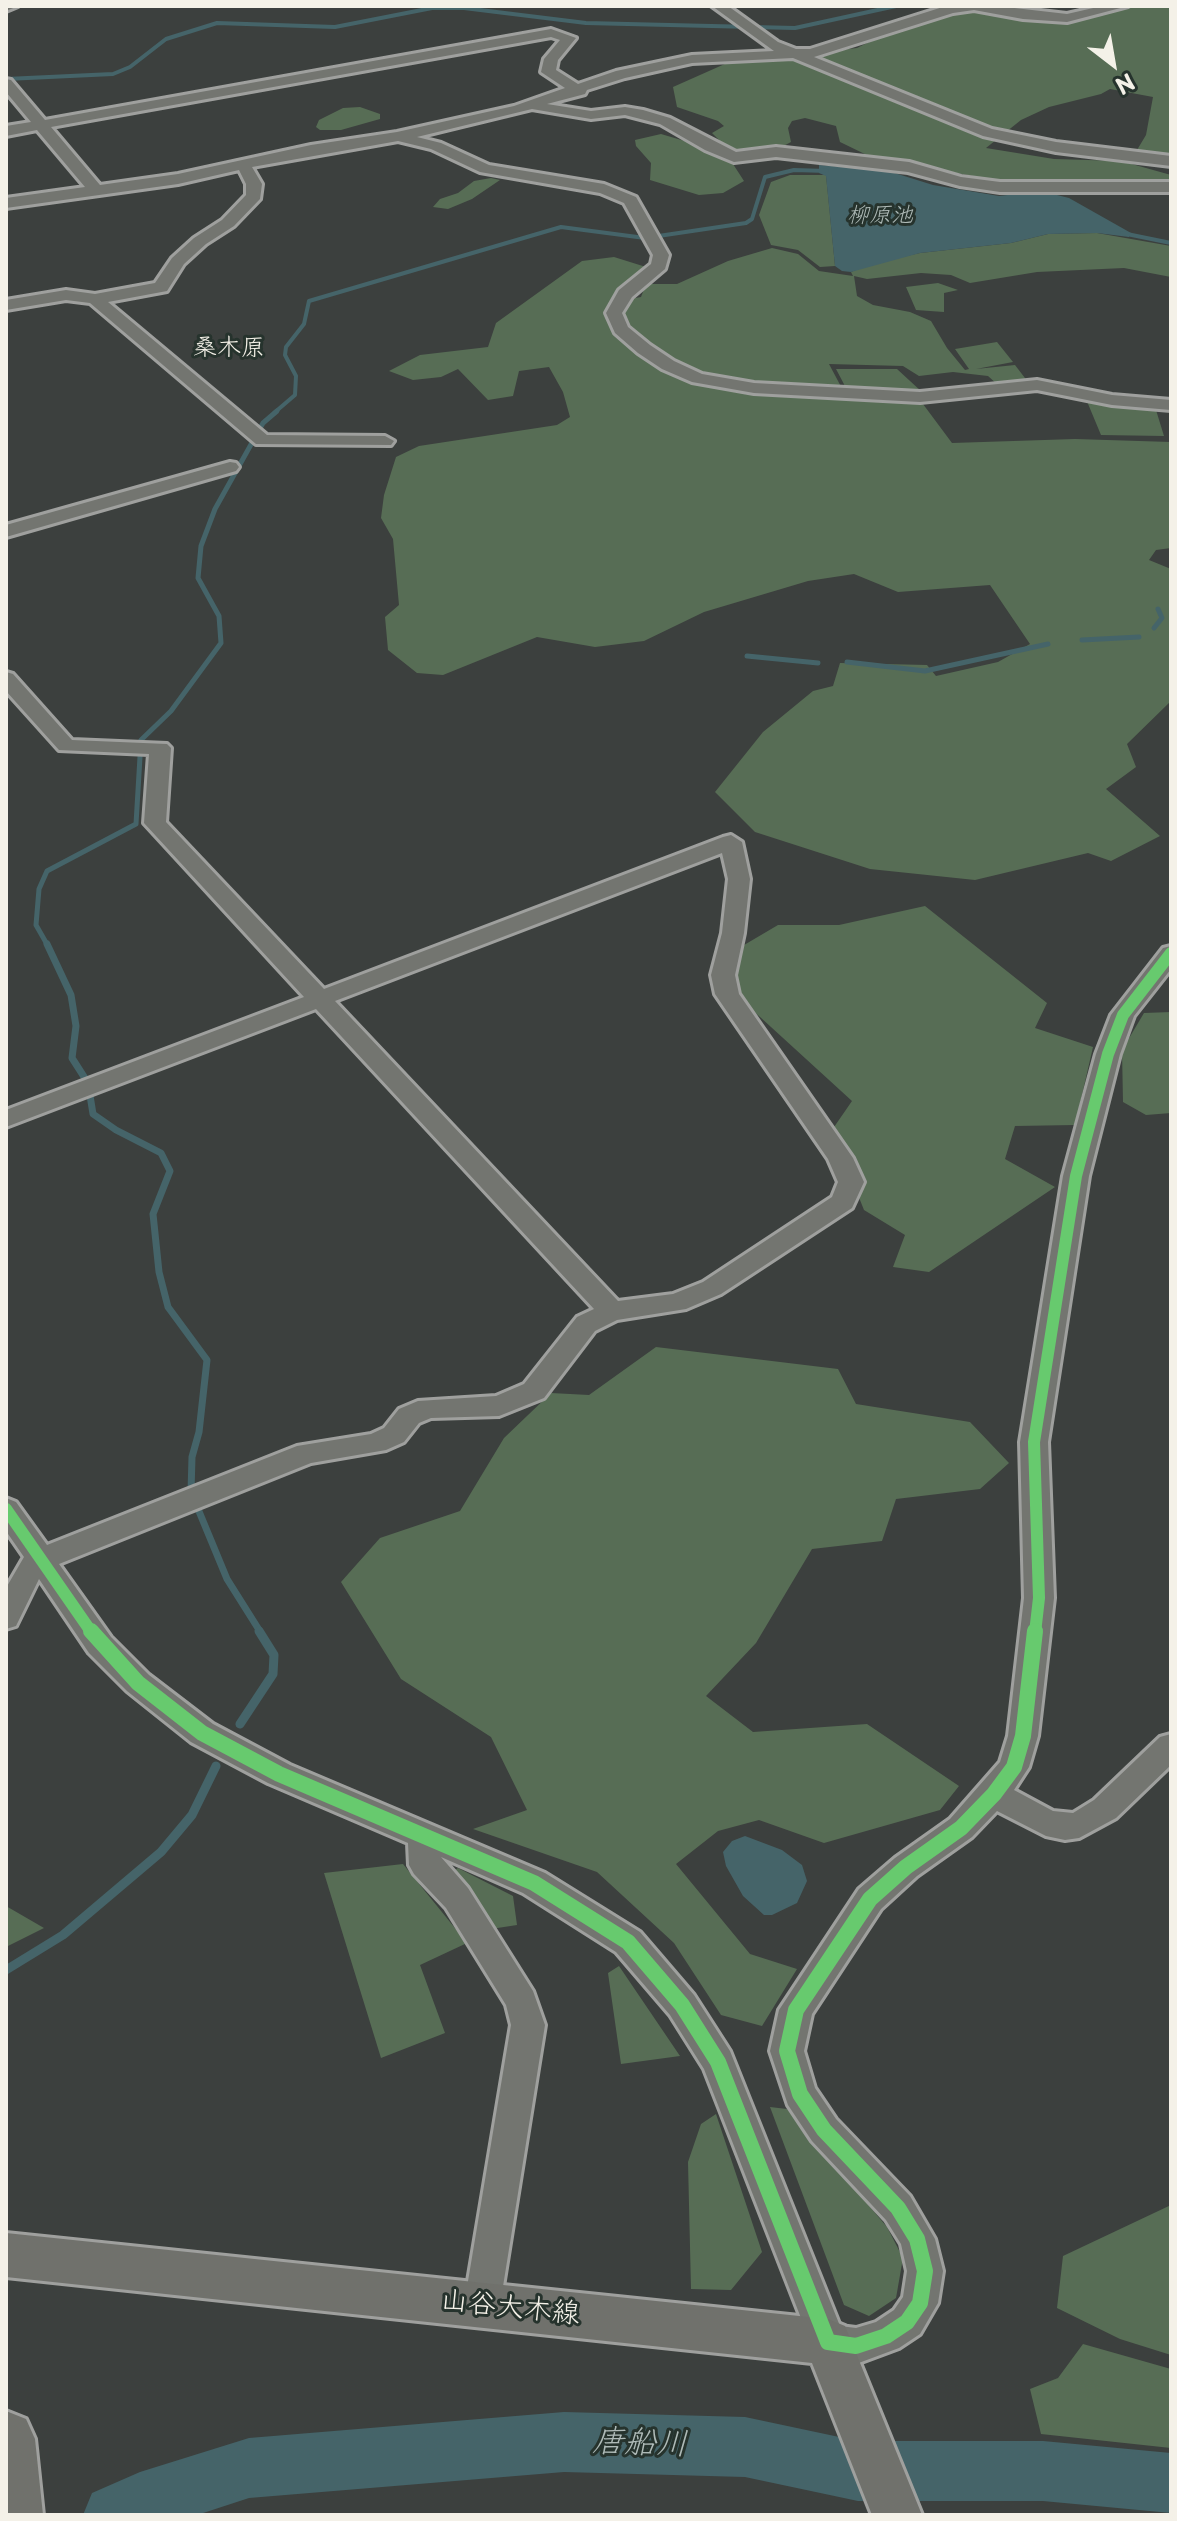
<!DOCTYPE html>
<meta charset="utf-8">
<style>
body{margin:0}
#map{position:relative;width:1177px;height:2521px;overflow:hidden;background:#3c403e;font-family:"Playpen Sans",sans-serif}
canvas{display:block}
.frame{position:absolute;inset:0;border:8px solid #f4f1e8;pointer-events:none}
.north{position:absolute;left:1073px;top:24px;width:80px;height:80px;-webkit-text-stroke:6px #26332d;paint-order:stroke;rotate:149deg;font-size:22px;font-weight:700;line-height:32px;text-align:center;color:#f4f1e8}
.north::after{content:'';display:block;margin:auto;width:28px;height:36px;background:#f4f1e8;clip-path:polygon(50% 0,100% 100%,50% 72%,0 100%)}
</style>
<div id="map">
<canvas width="1177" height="2521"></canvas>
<div class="frame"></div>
<div class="north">N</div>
</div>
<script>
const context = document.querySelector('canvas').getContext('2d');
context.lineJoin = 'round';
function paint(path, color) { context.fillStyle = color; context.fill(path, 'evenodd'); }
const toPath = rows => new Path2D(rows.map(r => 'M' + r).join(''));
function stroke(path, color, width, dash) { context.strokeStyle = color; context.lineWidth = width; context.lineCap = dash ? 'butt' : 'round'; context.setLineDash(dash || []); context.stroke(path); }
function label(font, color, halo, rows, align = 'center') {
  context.font = font + ' "Playpen Sans","Klee One",sans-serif'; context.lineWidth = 6; context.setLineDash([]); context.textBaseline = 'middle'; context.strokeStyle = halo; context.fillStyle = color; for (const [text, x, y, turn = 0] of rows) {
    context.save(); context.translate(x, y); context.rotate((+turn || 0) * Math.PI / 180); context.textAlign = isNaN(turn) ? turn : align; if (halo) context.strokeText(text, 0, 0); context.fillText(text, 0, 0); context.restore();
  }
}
paint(toPath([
 [991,6,1060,16,1098,6,1171,6,1171,156,1137,150,1146,135,1153,97,1110,89,1101,94,1049,107,1021,120,986,148,1054,159,1121,161,1171,175,1171,180,1155,183,1010,183,871,157,840,142,836,126,805,118,792,121,788,128,791,142,776,150,743,152,728,149,712,133,724,126,718,121,677,107,673,87,727,63,857,48,915,19],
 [360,107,380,114,380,119,341,130,320,130,316,127,319,120,343,108],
 [661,134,695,144,733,164,744,181,723,193,699,195,650,180,651,163,636,146,635,140],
 [790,175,826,175,835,266,820,267,798,250,771,245,759,215,771,182],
 [491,178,500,180,472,199,448,209,433,207,440,199,458,193,474,181],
 [1097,233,1171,246,1171,277,1124,268,1037,272,970,283,951,275,921,273,867,279,854,276,857,296,873,305,910,312,931,321,947,348,965,370,969,369,955,349,997,342,1013,362,976,369,1015,365,1028,382,998,385,988,376,953,372,919,376,903,366,829,364,846,396,920,400,952,443,1075,439,1171,442,1171,548,1156,550,1149,560,1171,569,1171,701,1127,744,1136,767,1106,789,1160,836,1111,861,1088,853,975,880,870,869,755,832,715,792,763,732,813,691,833,686,840,663,927,665,936,676,998,662,1030,644,990,585,898,592,854,574,808,581,704,612,644,641,595,647,537,637,443,675,417,673,388,650,385,617,399,605,393,539,381,518,384,495,396,457,419,446,557,425,570,417,563,392,549,367,519,371,513,396,488,400,458,369,441,377,413,380,389,371,420,355,488,347,496,323,582,261,614,257,646,267,621,296,630,299,641,297,646,284,677,284,728,261,772,248,798,254,819,271,853,276,851,272,870,264,920,253,1011,243,1048,234],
 [938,283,958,290,944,293,944,312,916,310,906,287],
 [836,369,897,369,922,392,846,388],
 [1086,399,1156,410,1164,436,1101,435],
 [925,906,1047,1003,1035,1028,1093,1047,1075,1125,1015,1126,1005,1159,1055,1187,929,1272,893,1267,905,1235,864,1210,832,1130,852,1101,725,985,739,948,778,925,839,925],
 [1171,1012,1171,1113,1146,1115,1123,1102,1122,1050,1144,1013],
 [656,1347,838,1369,856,1404,970,1422,1009,1463,980,1489,896,1499,882,1541,812,1549,756,1643,706,1696,753,1732,867,1724,959,1786,940,1810,824,1843,759,1820,718,1831,676,1864,750,1954,797,1969,762,2026,721,2015,674,1943,597,1872,473,1829,527,1810,491,1737,401,1679,341,1582,380,1538,460,1511,504,1438,551,1393,589,1395],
 [403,1864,467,1943,420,1965,445,2033,381,2058,324,1873],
 [458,1868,513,1896,517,1925,491,1929,448,1874],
 [6,1906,44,1928,6,1947],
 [619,1966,680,2056,621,2064,608,1973],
 [770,2107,787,2109,887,2227,903,2258,896,2298,869,2316,844,2305],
 [716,2114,762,2252,731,2290,691,2289,688,2162,701,2124],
 [1171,2205,1171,2355,1120,2339,1057,2308,1063,2256],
 [1083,2344,1171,2369,1171,2448,1041,2434,1030,2389,1058,2378]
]), '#576d55');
paint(toPath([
 [819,165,885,170,933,185,999,196,1041,191,1069,198,1131,233,1129,237,1097,233,1048,234,1011,243,920,253,851,272,842,271,835,266,826,176,819,173],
 [745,1836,782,1850,802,1865,807,1881,797,1903,772,1915,764,1915,743,1896,726,1866,723,1852,732,1841]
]), '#456469');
stroke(toPath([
 [6,79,113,74,130,67,166,39,217,23,335,27,432,8,464,8,586,23,795,28,896,6],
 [1122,233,1171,243],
 [274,413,295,395,296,376,285,355,286,347,304,324,309,301,561,227,645,238,746,223,752,219,765,177,794,170,827,171]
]), '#456469', 4);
stroke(toPath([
 [1154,628,1162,618,1158,609],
 [1082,640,1139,637],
 [747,656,818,663],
 [847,662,925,671,1048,644],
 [48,946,36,925,39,889,47,871,136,824,141,740,171,711,221,643,219,616,198,578,201,546,215,509,263,423,277,411]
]), '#456469', 5);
stroke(toPath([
 [47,944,71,995,76,1026,72,1058,88,1083,93,1114,116,1130,161,1153,170,1171,153,1214,159,1272,168,1307,207,1360,199,1432,192,1457,191,1492,227,1579,261,1633]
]), '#456469', 7);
stroke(toPath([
 [240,1724,273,1674,274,1655,259,1631],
 [6,1970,63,1935,161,1852,192,1815,216,1766]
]), '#456469', 9);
paint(toPath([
 [564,2412,745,2417,858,2441,1043,2441,1171,2453,1171,2513,1043,2501,858,2501,745,2477,564,2472,249,2498,197,2515,83,2515,92,2493,140,2472,249,2438,564,2412]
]), '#456469');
const minor = toPath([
 [6,6,18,6,6,11,6,6],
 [712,6,728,6,778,42,796,49,810,49,946,6,997,6,1067,14,1102,6,1128,6,1067,22,1023,19,974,10,953,13,814,57,992,129,1056,142,1171,156,1171,166,1056,152,983,136,793,58,692,63,625,78,587,90,585,94,547,104,591,111,625,107,643,110,670,118,736,152,776,147,909,162,961,177,1000,182,1171,182,1171,192,1000,192,960,186,908,172,776,157,734,162,705,150,660,124,625,115,591,119,532,109,417,137,441,143,489,165,604,184,636,197,669,255,665,269,632,297,622,313,628,327,650,345,674,361,702,374,754,383,920,392,1037,380,1112,395,1171,400,1171,410,1112,405,1037,390,920,402,754,393,692,382,662,369,638,353,615,333,606,313,619,290,651,264,653,255,624,203,600,193,480,172,431,149,398,141,252,167,262,184,260,199,234,226,206,244,184,264,167,291,108,302,267,435,385,436,394,441,391,445,256,444,90,303,66,300,6,310,6,300,66,290,95,294,155,283,172,258,194,238,222,220,246,195,246,184,239,170,178,184,6,208,6,198,85,187,37,130,6,136,6,126,31,122,6,92,6,79,11,80,45,120,551,29,576,38,558,60,556,70,578,84,616,71,692,55,774,51,712,6],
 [551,37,560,40,544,59,541,72,565,88,514,106,397,132,311,145,178,174,100,185,51,127,551,37],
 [230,462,236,463,239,467,236,471,6,537,6,525,230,462],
 [6,672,13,674,72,740,167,744,171,748,166,822,324,989,723,837,731,835,742,842,750,879,744,933,735,975,739,994,853,1158,864,1182,852,1208,721,1294,686,1309,617,1320,595,1331,544,1398,499,1416,431,1418,419,1423,404,1442,386,1450,311,1463,59,1564,111,1637,149,1675,213,1724,290,1765,545,1873,640,1932,694,1995,730,2051,840,2326,856,2328,876,2322,894,2310,903,2297,907,2271,901,2244,886,2220,812,2141,788,2105,770,2051,779,2010,859,1889,895,1858,950,1819,1000,1762,1008,1736,1024,1598,1020,1442,1063,1176,1096,1054,1111,1015,1163,948,1171,946,1171,969,1134,1016,1120,1054,1089,1176,1048,1442,1054,1598,1038,1736,1029,1767,1014,1790,1053,1811,1073,1813,1094,1800,1160,1737,1171,1734,1171,1765,1116,1818,1079,1838,1065,1840,1046,1836,997,1811,972,1837,917,1876,881,1909,812,2014,804,2051,815,2088,836,2119,910,2196,935,2239,943,2271,938,2303,920,2334,899,2348,856,2364,815,2354,704,2069,670,2015,616,1952,523,1893,441,1857,468,1888,533,1991,545,2025,500,2305,495,2317,482,2322,469,2317,464,2305,511,2025,506,2005,446,1908,414,1874,409,1865,408,1843,268,1783,191,1742,127,1691,89,1653,39,1579,16,1626,6,1629,6,1588,24,1557,6,1531,6,1498,16,1502,47,1545,297,1446,371,1434,384,1428,399,1409,418,1401,496,1396,524,1384,577,1317,594,1309,316,1009,6,1127,6,1110,304,997,144,823,149,754,59,750,6,691,6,672],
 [722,853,728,879,722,933,711,975,715,994,828,1159,838,1182,832,1197,703,1282,673,1294,618,1301,335,1001,722,853]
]);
const major = toPath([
 [6,2233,828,2319,845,2326,922,2515,872,2515,812,2363,6,2277,6,2233]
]);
const highway = toPath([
 [6,2411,26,2419,35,2439,43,2515,6,2515,6,2411]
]);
stroke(minor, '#9fa09e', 6);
stroke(major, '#9fa09e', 6);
stroke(highway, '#9fa09e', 6);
paint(minor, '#737570');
paint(major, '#70716c');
paint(highway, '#70716c');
stroke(toPath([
 [6,1509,92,1633],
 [1035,1633,1039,1598,1034,1442,1076,1176,1108,1054,1123,1015,1171,953]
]), '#67ca6e', 12);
stroke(toPath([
 [91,1631,138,1683,202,1733,279,1774,534,1883,628,1942,682,2005,718,2062,828,2342,856,2346,886,2336,907,2322,920,2303,925,2271,917,2239,898,2208,824,2130,800,2094,787,2051,796,2010,870,1899,906,1867,961,1828,994,1794,1014,1767,1023,1736,1035,1631]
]), '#67ca6e', 16);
label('italic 22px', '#aebab7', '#26332d', [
 ["柳原池",880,216]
]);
label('24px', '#f4f1e8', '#26332d', [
 ["桑木原",229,348]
]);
label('28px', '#f4f1e8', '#26332d', [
 ["山谷大木線",510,2308,6]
]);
label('italic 32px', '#aebab7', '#26332d', [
 ["唐船川",640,2444,2]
]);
</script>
